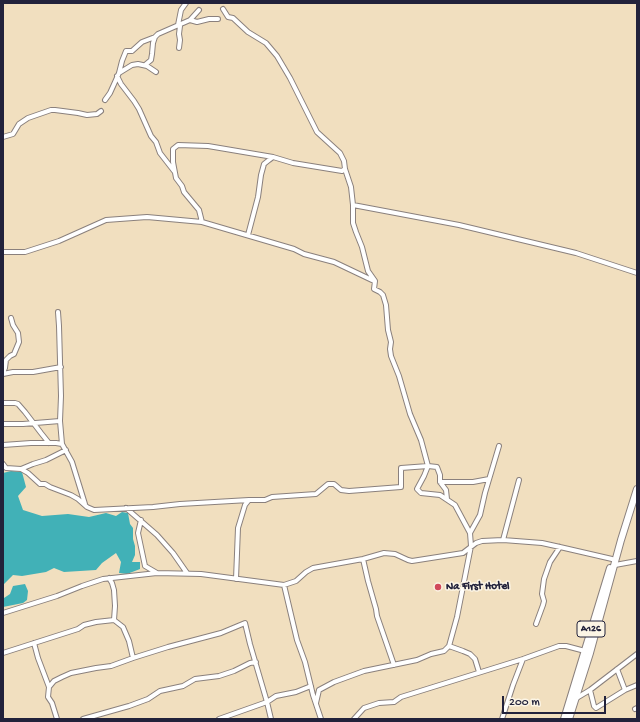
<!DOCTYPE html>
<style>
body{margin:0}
#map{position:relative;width:640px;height:722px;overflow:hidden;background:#f1dfbf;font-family:"Gochi Hand",sans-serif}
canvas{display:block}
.frame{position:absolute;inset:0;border:4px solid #22223b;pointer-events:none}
.scale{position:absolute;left:502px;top:696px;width:104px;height:18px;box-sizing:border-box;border:2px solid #22223b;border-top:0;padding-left:5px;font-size:12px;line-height:14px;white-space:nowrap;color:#22223b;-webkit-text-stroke:3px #fcf5e5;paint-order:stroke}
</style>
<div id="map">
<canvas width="640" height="722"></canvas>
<div class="frame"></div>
<div class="scale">200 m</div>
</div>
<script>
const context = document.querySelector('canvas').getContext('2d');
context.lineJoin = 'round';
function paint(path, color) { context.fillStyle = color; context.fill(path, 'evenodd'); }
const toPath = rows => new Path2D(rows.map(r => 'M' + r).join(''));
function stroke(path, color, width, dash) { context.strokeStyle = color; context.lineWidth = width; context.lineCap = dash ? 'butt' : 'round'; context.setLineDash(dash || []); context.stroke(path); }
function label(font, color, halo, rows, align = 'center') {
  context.font = font + ' "Gochi Hand",sans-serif'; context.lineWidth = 3; context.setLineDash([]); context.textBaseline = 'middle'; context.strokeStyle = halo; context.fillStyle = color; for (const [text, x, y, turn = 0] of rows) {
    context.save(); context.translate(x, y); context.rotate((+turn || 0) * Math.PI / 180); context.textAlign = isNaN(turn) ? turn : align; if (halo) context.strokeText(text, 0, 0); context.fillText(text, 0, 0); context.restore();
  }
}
paint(toPath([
 [11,471,22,472,26,487,18,496,23,510,42,516,68,514,89,517,106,513,116,516,122,512,128,513,130,524,133,528,133,539,135,546,135,555,132,562,140,562,140,569,127,574,119,573,121,562,116,553,102,563,96,570,64,572,54,568,46,572,22,576,13,575,3,585,3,473],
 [25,584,28,591,27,600,23,603,3,607,3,597,4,598,10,594,13,586]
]), '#41b1b7');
const minor = toPath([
 [223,9,228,17,233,18,248,32,266,43,277,56,290,78,317,132,340,153,344,161,345,169,351,187,353,205,459,225,576,253,637,273],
 [190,20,197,22,209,19,218,19],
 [179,48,180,40,179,34,180,26,178,25,181,10,186,3],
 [145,65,151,60,152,54,153,43,155,37],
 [119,73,132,65,138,64,147,66,156,72],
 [117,76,121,84,134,101,139,109,151,136,156,142,160,153,174,171],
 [105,100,110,93,115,82,119,73,122,61,126,51,132,51,142,42,155,37,158,34,190,20,199,10],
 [3,137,13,134,19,124,28,118,51,110,55,110,78,113,87,115,97,114,101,111],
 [202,222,199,210,184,192,182,186,176,178,173,162,173,149,178,145,208,146,273,157],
 [248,235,258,197,261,175,264,164,269,160,273,157,293,163,342,171,345,169],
 [3,252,25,252,59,241,106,220,147,217,202,222,294,249,304,254,334,262,374,281],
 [58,312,59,326,61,396,60,421,62,444],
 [3,372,5,368,6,360,10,356,14,354,19,342,18,333,13,325,11,318],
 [3,374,13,372,33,372,61,367],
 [3,403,15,403,18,404,25,412,41,433,49,443],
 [3,424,23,424,60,421],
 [3,445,31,443,56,443,62,444,72,462,85,504],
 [3,464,6,468,21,469,28,473,40,484,45,484,50,487,71,495,78,499,87,507,94,510,153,507,180,504,249,500],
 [21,469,33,464,46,460,66,450],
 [440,482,473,482,489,479],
 [126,508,157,535,173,553,187,573],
 [141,520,138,533,145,566,157,573],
 [470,533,480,515,485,493,499,446],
 [503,540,519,480],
 [363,559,368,581,376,609,377,616,394,665],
 [615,565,637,561],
 [109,578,112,583,114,590,115,606,114,620],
 [236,579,238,528,245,505,249,500,265,500,272,497,316,494,328,484,334,484,341,490,349,491,401,487,401,468,428,466,437,467,440,475,440,482,446,490,447,499],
 [284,585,297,640,305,662,313,695,321,719],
 [3,613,57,596,82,586,103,579,157,573,201,574,284,585,296,581,306,572,313,568,363,559,384,553,395,554,408,560,412,561,463,553,476,543,482,541,503,540,542,543,560,547,612,559],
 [536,624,543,605,544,601,542,594,544,579,550,562,560,547],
 [34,643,38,658,49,687],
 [449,646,463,651,470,654,475,659,479,672],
 [3,653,78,629,84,625,96,622,114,620,123,627,129,641,133,658],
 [617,669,625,690],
 [590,690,594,706,596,708,625,690,637,685],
 [575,699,590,690,637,654],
 [316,703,319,690,334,682,364,671,417,660,431,654,444,651,449,646,457,617,471,546,470,533,455,505,440,495,421,493,417,489,424,476,428,466,421,440,410,414,399,376,391,356,390,349,391,342,388,330,386,305,383,295,380,292,374,289,375,281,368,271,362,247,356,232,353,223,353,205],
 [635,709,637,708],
 [57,719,52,703,48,697,49,687,54,681,62,677,71,673,96,668,111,666,133,658,168,647,221,633,245,623,250,644,267,702,276,696,296,692,311,686],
 [83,719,129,706,148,699,160,691,183,686,195,679,219,676,234,671,250,663,256,662],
 [219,719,267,702,271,719],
 [354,719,364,708,379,703,394,702,401,697,523,659,559,646,566,646,585,651],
 [502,719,513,685,523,659]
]);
const trunk = toPath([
 [564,719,610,568],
 [569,719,590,653,621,540,637,489]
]);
stroke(minor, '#8a807d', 6);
stroke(trunk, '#8a807d', 8);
stroke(minor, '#fff', 4);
stroke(trunk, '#fff', 6);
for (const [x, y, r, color] of [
 [438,587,4,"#d1495b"]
]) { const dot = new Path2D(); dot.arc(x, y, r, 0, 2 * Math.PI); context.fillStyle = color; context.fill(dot); stroke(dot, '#fcf5e5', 1.5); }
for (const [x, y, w] of [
 [591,629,28]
]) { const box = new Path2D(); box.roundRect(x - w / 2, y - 8, w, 16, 3); context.fillStyle = '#fcf5e5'; context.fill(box); stroke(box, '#22223b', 1); }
label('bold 10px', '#22223b', null, [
 ["A126",591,629]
]);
label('bold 11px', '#22223b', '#fcf5e5', [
 ["Na First Hotel",446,587]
], 'left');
</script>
